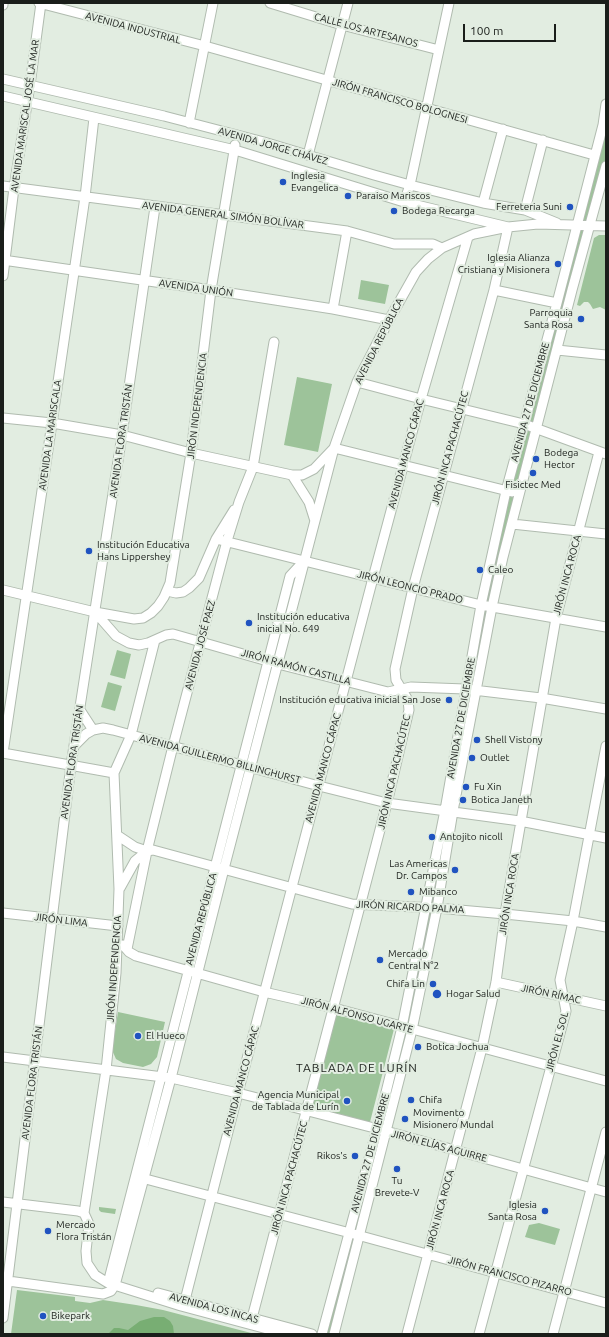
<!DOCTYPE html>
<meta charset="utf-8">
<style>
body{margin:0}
#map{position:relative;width:609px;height:1337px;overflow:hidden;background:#e2ede1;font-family:Ubuntu,sans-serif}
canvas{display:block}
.frame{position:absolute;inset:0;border:4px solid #1a1e1a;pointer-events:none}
.scale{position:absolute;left:463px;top:24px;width:93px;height:18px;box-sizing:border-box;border:2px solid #1a1e1a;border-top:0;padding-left:5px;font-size:12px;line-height:14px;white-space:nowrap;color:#1a1e1a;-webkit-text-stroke:3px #e2ede1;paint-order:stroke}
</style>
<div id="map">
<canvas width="609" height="1337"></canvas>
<div class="frame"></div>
<div class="scale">100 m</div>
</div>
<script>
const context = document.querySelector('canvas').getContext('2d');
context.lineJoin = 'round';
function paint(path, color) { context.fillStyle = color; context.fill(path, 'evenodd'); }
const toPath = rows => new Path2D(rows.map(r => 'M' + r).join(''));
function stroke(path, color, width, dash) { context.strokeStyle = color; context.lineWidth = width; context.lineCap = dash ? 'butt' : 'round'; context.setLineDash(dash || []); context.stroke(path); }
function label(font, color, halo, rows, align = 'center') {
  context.font = font + ' Ubuntu,sans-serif'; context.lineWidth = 4; context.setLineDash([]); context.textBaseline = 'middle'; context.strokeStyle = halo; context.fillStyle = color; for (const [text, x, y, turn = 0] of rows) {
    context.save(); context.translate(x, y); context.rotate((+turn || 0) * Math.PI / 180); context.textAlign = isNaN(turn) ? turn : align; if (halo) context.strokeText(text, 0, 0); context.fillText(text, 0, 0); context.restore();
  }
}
paint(toPath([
 [606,124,606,160,589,224,579,224],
 [578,228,587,228,535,425,527,422],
 [599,235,606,235,606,310,600,307,593,309,590,304,588,302,584,302,580,306,577,305,594,238],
 [361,280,389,285,385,304,358,299],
 [297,377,332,384,318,452,284,445],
 [525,427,534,430,490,605,482,603],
 [482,607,489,610,475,689,467,687],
 [117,650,131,654,125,679,110,675],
 [108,682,122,686,115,711,101,707],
 [428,909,434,910,411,1027,405,1025],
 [118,1012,165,1022,157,1057,151,1064,143,1067,123,1063,116,1059,112,1050],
 [336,1015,394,1029,370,1122,312,1107],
 [404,1029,409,1031,384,1128,380,1127],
 [379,1132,383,1133,357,1233,352,1232],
 [99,1207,116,1209,115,1214,101,1212,99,1210],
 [539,1223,560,1229,555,1245,525,1237,529,1225],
 [351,1235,356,1236,330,1334,325,1334],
 [17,1290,75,1297,75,1301,90,1303,103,1300,136,1305,163,1310,255,1334,11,1334]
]), '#9dc39a');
paint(toPath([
 [154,1317,164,1317,170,1321,173,1326,174,1334,108,1334,114,1328,119,1328,128,1330,140,1321]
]), '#78ae73');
const minor = toPath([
 [39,3,205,46,594,155],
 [270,3,342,25,439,50],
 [3,5,3,3],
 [3,79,164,116,264,142,374,175,410,185,483,203,525,210,557,223],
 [3,96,235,150,404,202,508,227,538,224,606,226],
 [189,123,213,3],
 [308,155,348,3],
 [3,186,347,231,394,244,433,244,442,248],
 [404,202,410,185,449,3],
 [483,203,503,129],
 [525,210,543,140],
 [3,260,211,290,333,309,389,320],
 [3,276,14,188,30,85,41,3],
 [494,290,557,303],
 [333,309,347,231],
 [557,350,606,355],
 [357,382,421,399,524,424,606,454],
 [3,418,52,423,122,435,191,453,292,475,302,475,314,469,334,448,512,492],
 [292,475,309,502,315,521],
 [512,524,606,534],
 [216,539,481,605,606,627],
 [3,590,95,612,116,636,129,643,139,645,148,643,166,635,173,634,278,664,388,692,411,687,465,689,541,698,606,709],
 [167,591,176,593,183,592,189,588,199,578,216,539,234,510],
 [95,612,134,619,143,618,151,613,158,606,164,597,170,583,191,453,211,290,235,145],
 [155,640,131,735,114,773,119,889,116,973,106,1070,84,1213,89,1224,86,1251,87,1263,95,1275,108,1283,181,1306,286,1334],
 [80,710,93,730],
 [74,746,86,734,93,730,103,728,113,730,319,786,387,803,520,821,606,838],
 [3,753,52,423,85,197,94,118],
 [3,753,114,773],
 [117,835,135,847,147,851,153,850,352,904,437,908,505,914,573,921,606,927],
 [120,888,135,861,147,851],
 [3,913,118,926],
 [123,945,129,952,136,956,264,992,334,1008,606,1081],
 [127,949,147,851,173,746,227,541,239,502,253,467,274,342],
 [496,982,606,1006],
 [3,1057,171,1078,238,1093,386,1131,606,1192],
 [138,1177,350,1233,606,1303],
 [3,1202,78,1211,84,1213],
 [8,1281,103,1294,111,1291,115,1285,171,1078,224,869,334,448,357,382,389,320,416,272,428,259,442,248,474,234,508,227],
 [108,1283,290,576,304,561],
 [158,1293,312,1334],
 [185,1300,238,1093,373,578,421,399,468,237],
 [3,1318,71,765,122,435,155,207],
 [252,1318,387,803,409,710,408,700,396,680,395,669,413,588,494,290,508,227],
 [322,1334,377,1129,402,1027,445,810,481,605,506,491,557,303,603,125,606,104],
 [334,1334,412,1030,437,908,453,811,492,607,503,557,572,290,606,166],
 [407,1334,482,1048,496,982,505,914,556,618,599,452],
 [479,1334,566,1011,560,980,573,921,606,746],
 [553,1334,606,1132]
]);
stroke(minor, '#b0bbaf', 11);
stroke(minor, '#fff', 9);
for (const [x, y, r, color] of [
 [283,182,4,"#2053c0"],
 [348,196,4,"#2053c0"],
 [570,207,4,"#2053c0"],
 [394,211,4,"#2053c0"],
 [558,264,4,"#2053c0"],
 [581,319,4,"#2053c0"],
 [536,459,4,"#2053c0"],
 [533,473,4,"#2053c0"],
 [89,551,4,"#2053c0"],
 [480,570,4,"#2053c0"],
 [249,623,4,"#2053c0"],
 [449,700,4,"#2053c0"],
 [477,740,4,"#2053c0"],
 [472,758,4,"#2053c0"],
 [466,787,4,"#2053c0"],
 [463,800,4,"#2053c0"],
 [432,837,4,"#2053c0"],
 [455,870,4,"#2053c0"],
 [411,892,4,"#2053c0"],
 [380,960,4,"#2053c0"],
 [433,984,4,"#2053c0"],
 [437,994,5,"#2053c0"],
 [138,1036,4,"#2053c0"],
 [418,1047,4,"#2053c0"],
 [411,1100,4,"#2053c0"],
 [347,1101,4,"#2053c0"],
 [405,1119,4,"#2053c0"],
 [355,1156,4,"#2053c0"],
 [397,1169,4,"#2053c0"],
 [545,1211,4,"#2053c0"],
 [48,1231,4,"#2053c0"],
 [43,1316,4,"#2053c0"]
]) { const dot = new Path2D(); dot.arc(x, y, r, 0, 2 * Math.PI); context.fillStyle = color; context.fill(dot); stroke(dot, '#e2ede1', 1.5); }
label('10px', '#1a1e1a', '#e2ede1', [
 ["AVENIDA INDUSTRIAL",133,28,15],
 ["CALLE LOS ARTESANOS",366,30,15],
 ["JIRÓN FRANCISCO BOLOGNESI",400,101,16],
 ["AVENIDA MARISCAL JOSÉ LA MAR",25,116,-82],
 ["AVENIDA JORGE CHÁVEZ",273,146,16],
 ["AVENIDA GENERAL SIMÓN BOLÍVAR",223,215,7],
 ["AVENIDA UNIÓN",196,288,8],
 ["AVENIDA REPÚBLICA",379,341,-63],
 ["AVENIDA 27 DE DICIEMBRE",530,402,-75],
 ["JIRÓN INDEPENDENCIA",197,406,-83],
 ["AVENIDA LA MARISCALA",50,435,-82],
 ["AVENIDA FLORA TRISTÁN",121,441,-82],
 ["JIRÓN INCA PACHACÚTEC",450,448,-75],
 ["AVENIDA MANCO CÁPAC",406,454,-75],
 ["JIRÓN INCA ROCA",567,575,-75],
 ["JIRÓN LEONCIO PRADO",410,587,14],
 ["AVENIDA JOSÉ PAEZ",200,645,-75],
 ["JIRÓN RAMÓN CASTILLA",296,667,15],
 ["AVENIDA 27 DE DICIEMBRE",461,718,-80],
 ["AVENIDA GUILLERMO BILLINGHURST",220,759,15],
 ["AVENIDA FLORA TRISTÁN",72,762,-82],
 ["AVENIDA MANCO CÁPAC",323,768,-75],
 ["JIRÓN INCA PACHACÚTEC",394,772,-77],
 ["JIRÓN INCA ROCA",509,894,-81],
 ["JIRÓN RICARDO PALMA",410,907,3],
 ["AVENIDA REPÚBLICA",201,919,-75],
 ["JIRÓN LIMA",61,920,7],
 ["JIRÓN INDEPENDENCIA",114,969,-86],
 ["JIRÓN RÍMAC",551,994,12],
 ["JIRÓN ALFONSO UGARTE",357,1015,15],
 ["JIRÓN EL SOL",557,1042,-75],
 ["AVENIDA MANCO CÁPAC",241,1081,-75],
 ["AVENIDA FLORA TRISTÁN",32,1083,-83],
 ["JIRÓN ELÍAS AGUIRRE",439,1146,15],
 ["AVENIDA 27 DE DICIEMBRE",370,1153,-75],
 ["JIRÓN INCA PACHACÚTEC",289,1178,-75],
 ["JIRÓN INCA ROCA",440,1210,-75],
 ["JIRÓN FRANCISCO PIZARRO",510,1276,15],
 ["AVENIDA LOS INCAS",214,1308,15]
]);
label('10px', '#1a1e1a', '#e2ede1', [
 ["Inglesia",291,176],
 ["Evangelica",291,188],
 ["Paraiso Mariscos",356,196],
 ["Ferreteria Suni",562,207,"right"],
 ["Bodega Recarga",402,211],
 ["Iglesia Alianza",550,258,"right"],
 ["Cristiana y Misionera",550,270,"right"],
 ["Parroquia",573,313,"right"],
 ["Santa Rosa",573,325,"right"],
 ["Bodega",544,453],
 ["Hector",544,465],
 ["Fisictec Med",533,485,"center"],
 ["Institución Educativa",97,545],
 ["Hans Lippershey",97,557],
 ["Caleo",488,570],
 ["Institución educativa",257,617],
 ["inicial No. 649",257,629],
 ["Institución educativa inicial San Jose",441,700,"right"],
 ["Shell Vistony",485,740],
 ["Outlet",480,758],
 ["Fu Xin",474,787],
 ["Botica Janeth",471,800],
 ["Antojito nicoll",440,837],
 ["Las Americas",447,864,"right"],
 ["Dr. Campos",447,876,"right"],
 ["Mibanco",419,892],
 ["Mercado",388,954],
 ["Central N°2",388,966],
 ["Chifa Lin",425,984,"right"],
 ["Hogar Salud",446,994],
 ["El Hueco",146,1036],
 ["Botica Jochua",426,1047],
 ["Agencia Municipal",339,1095,"right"],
 ["de Tablada de Lurín",339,1107,"right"],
 ["Chifa",419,1100],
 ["Movimento",413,1113],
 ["Misionero Mundal",413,1125],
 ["Rikos's",347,1156,"right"],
 ["Tu",397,1181,"center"],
 ["Brevete-V",397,1193,"center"],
 ["Iglesia",537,1205,"right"],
 ["Santa Rosa",537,1217,"right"],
 ["Mercado",56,1225],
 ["Flora Tristán",56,1237],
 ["Bikepark",51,1316]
], 'left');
context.letterSpacing = '1px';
label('12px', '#1a1e1a', '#e2ede1', [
 ["TABLADA DE LURÍN",357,1068]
]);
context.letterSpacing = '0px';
</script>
